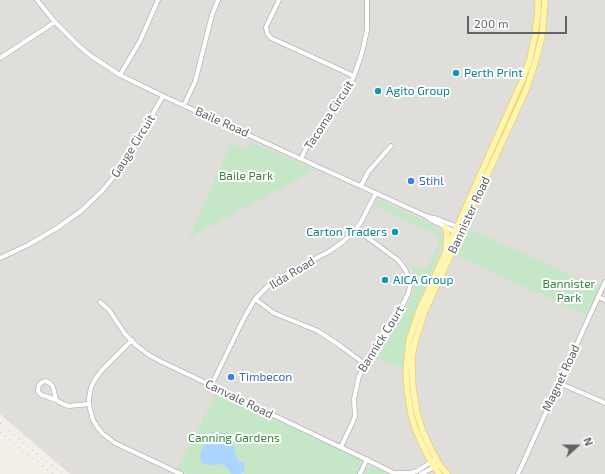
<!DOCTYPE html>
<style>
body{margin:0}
#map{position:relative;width:605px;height:474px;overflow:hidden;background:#f1efe8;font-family:"Exo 2",sans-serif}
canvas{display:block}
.north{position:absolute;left:557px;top:426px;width:40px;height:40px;-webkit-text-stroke:3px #fff;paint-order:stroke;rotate:69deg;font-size:11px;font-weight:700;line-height:16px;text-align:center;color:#5f6268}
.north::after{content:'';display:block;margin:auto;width:14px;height:18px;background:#5f6268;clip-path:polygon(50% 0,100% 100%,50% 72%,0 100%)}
.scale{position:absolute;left:467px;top:16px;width:100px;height:18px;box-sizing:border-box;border:2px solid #5f6268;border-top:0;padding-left:5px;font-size:12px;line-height:14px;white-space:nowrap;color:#5f6268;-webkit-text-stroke:3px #fff;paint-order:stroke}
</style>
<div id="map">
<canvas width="605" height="474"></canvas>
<div class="north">N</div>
<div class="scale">200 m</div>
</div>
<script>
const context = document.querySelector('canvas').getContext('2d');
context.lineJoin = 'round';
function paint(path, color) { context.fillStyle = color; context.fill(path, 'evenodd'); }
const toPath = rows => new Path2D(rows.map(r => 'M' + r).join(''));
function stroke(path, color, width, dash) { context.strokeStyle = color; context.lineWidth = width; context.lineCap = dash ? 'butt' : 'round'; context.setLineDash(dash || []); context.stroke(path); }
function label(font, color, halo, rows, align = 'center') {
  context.font = font + ' "Exo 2",sans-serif'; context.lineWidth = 4; context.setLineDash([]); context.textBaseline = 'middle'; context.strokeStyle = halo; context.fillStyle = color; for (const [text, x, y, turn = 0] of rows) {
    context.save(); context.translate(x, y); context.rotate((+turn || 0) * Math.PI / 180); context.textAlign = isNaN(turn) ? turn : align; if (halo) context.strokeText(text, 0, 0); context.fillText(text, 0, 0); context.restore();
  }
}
paint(toPath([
 [0,0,605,0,605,474,70,474,0,414]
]), '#e0deda');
paint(toPath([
 [231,143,244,149,246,147,249,148,251,143,308,166,314,170,309,173,189,238],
 [381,200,439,228,444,243,418,304,406,342,403,368,374,359,391,334,415,289,414,276,411,266,427,268,439,243,435,234,374,206,377,202],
 [468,228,600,288,592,306,590,307,587,313,587,316,455,255],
 [217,391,363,460,357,474,188,474,177,469],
 [371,466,374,467,389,474,364,474,367,468]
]), '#c5e7c7');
paint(toPath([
 [213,432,221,432,231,438,234,447,237,460,243,462,245,464,244,471,240,474,231,474,226,466,220,464,208,465,203,463,200,459,201,451]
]), '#abd5fd');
const minor = toPath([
 [37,0,55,22,78,45,91,56,120,75,163,96,426,216,433,221,456,232],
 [279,0,266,27,267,33,271,38,354,76],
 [0,58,55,22],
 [120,75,140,41,158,0],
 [184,105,195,82,212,15,218,0],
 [301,159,307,146,343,99,354,76,362,53,367,30,367,0],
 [361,186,368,172,391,146],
 [428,217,435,218,463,229],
 [0,258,28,245,57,228,81,211,102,191,117,173,128,157,163,96],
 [598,297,605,300],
 [255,299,274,313,318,331,342,347,365,364],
 [100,302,109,310,125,334,137,346,149,355,162,362,357,455,396,474],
 [132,340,102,370,96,378,91,387,89,398,89,404,91,413,93,420,98,428,103,434,115,443,181,474],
 [559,383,605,403],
 [211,386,244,318,255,299,270,284,286,274,330,251,344,241,356,229,361,222,376,193],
 [56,400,53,387,51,384,46,381,42,382,39,385,38,390,39,393,42,395,56,400,63,404,69,406,89,404],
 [341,447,355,417,354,399,359,376,401,308,408,294,410,286,409,278,405,269,398,260,356,229],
 [395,473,410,473,417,471,436,459],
 [360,474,367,459],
 [421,474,436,466],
 [518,474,605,282]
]);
const major = toPath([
 [445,227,447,233,446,250],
 [439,474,431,462,421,442,415,428,411,414,407,389,406,370,409,341,419,311,446,252,522,81,530,59,535,35,538,11,538,0],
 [447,474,439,464,429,445,423,432,417,413,413,388,412,370,412,357,415,342,424,313,526,90,536,60,542,36,545,0]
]);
stroke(minor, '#b5b7bc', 5.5);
stroke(major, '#efd063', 7);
stroke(minor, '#fff', 4);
stroke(major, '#fdf5b0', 5.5);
stroke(toPath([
 [0,423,23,443,63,474],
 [0,432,32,458,53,474]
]), '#b6b6b8', 1, [1, 5]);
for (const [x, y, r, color] of [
 [456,73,4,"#0f9aa8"],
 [378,91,4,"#0f9aa8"],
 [411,181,4,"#3f7fe0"],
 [395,232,4,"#0f9aa8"],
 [385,280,4,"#0f9aa8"],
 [231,377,4,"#3f7fe0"]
]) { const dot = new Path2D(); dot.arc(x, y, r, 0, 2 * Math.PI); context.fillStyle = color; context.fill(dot); stroke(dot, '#fff', 1.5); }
label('12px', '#0d838f', '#fff', [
 ["Perth Print",464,73],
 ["Agito Group",386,91],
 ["Carton Traders",387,232,"right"],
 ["AICA Group",393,280]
], 'left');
label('12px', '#5f6268', '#fff', [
 ["Tacoma Circuit",329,115,-57],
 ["Baile Road",222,122,24],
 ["Gauge Circuit",133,146,-58],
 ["Bannister Road",469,215,-65],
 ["Ilda Road",292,273,-31],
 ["Bannick Court",381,339,-58],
 ["Magnet Road",561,378,-65],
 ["Canvale Road",239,399,26]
]);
label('12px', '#388640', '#fff', [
 ["Baile Park",246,176],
 ["Bannister",569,284],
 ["Park",569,298],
 ["Canning Gardens",234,438]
]);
label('12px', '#366cbe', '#fff', [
 ["Stihl",419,181],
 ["Timbecon",239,377]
], 'left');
</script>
